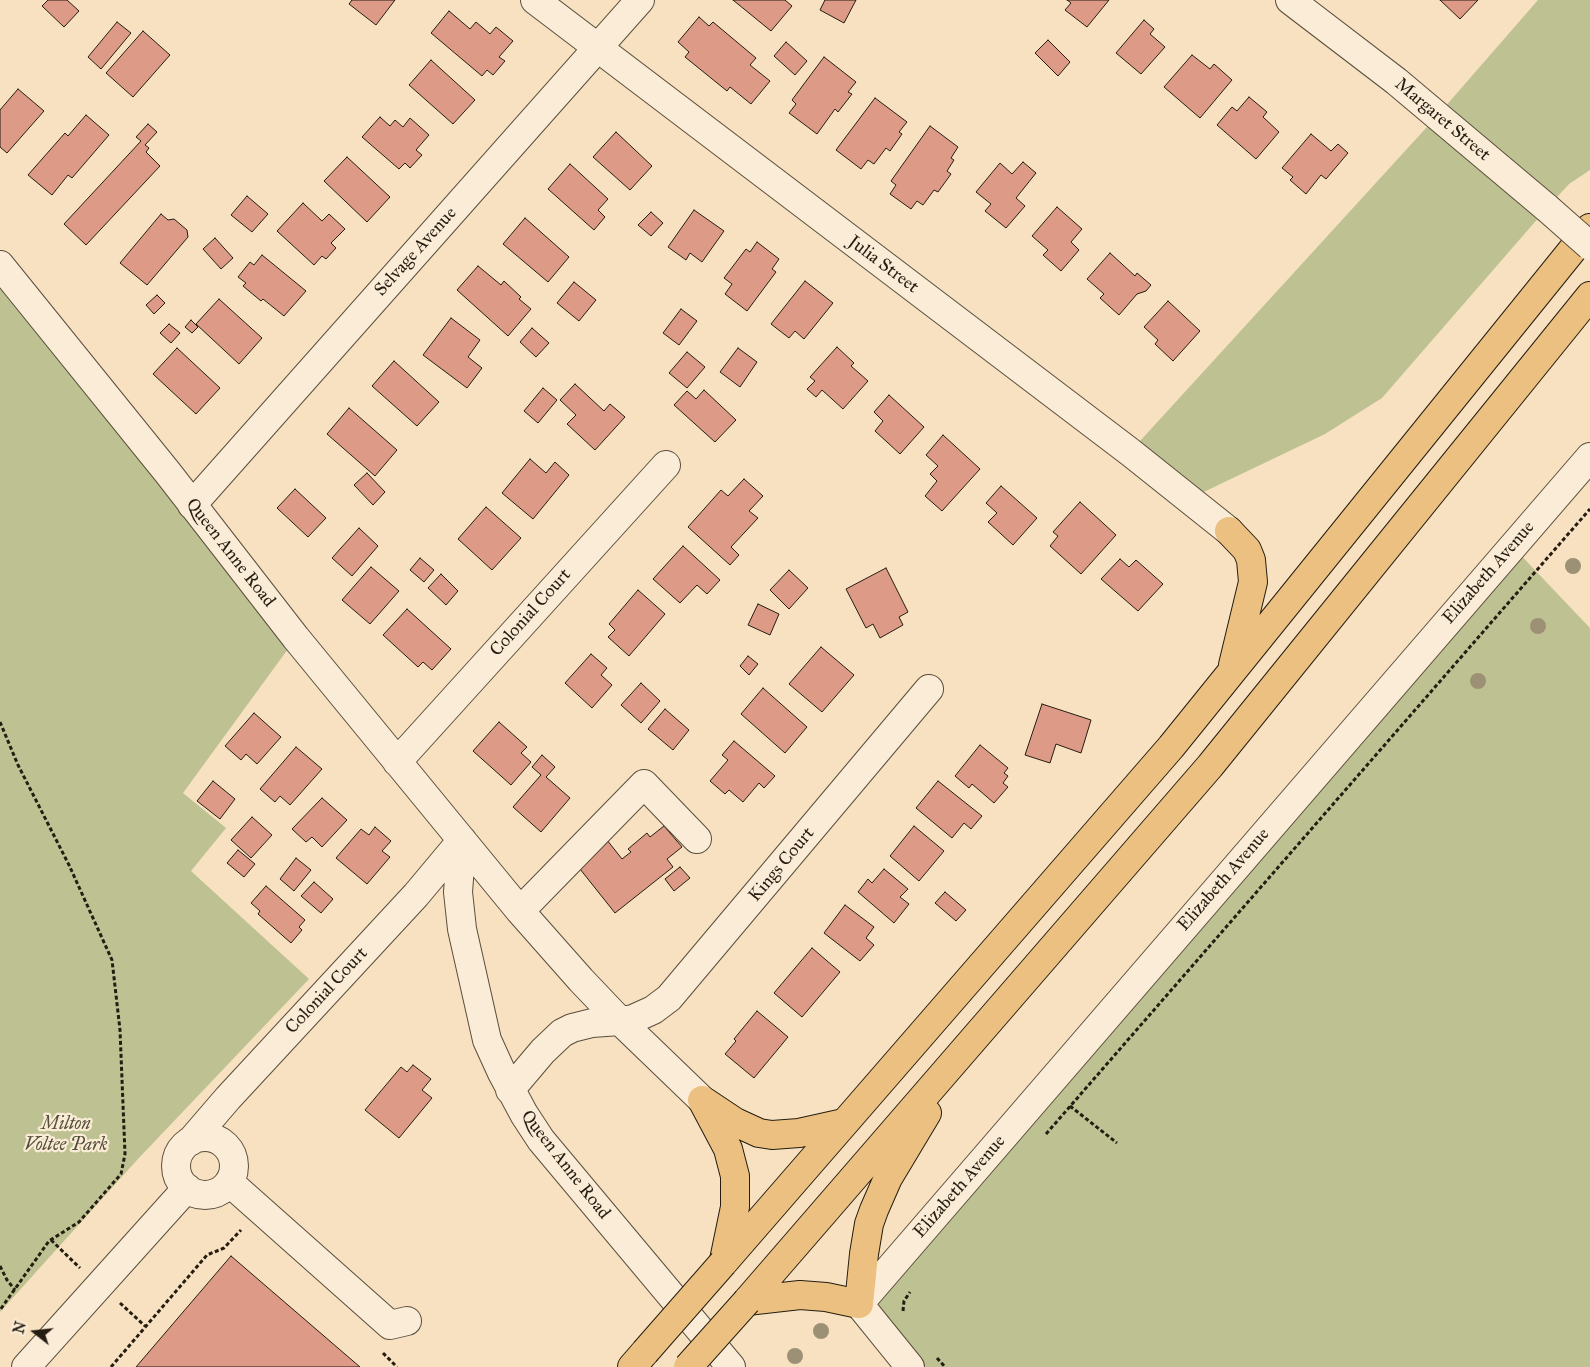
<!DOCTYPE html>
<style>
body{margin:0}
#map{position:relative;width:1590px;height:1367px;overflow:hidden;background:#f7e1c0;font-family:"IM FELL Great Primer",serif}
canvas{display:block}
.north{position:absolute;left:10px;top:1307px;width:50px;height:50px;-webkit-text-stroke:4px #faecd6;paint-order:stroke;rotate:286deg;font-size:14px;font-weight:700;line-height:20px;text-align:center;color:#251d11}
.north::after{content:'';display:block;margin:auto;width:18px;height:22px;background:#251d11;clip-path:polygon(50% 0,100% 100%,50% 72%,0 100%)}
</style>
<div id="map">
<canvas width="1590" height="1367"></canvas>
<div class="north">N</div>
</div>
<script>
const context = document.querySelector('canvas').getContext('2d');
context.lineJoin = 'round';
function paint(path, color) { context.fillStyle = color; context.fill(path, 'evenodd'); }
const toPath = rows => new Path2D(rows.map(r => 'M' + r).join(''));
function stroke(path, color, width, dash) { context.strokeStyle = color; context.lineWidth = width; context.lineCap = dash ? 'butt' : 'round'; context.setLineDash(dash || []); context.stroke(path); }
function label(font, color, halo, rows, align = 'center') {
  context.font = font + ' "IM FELL Great Primer",serif'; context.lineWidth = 4.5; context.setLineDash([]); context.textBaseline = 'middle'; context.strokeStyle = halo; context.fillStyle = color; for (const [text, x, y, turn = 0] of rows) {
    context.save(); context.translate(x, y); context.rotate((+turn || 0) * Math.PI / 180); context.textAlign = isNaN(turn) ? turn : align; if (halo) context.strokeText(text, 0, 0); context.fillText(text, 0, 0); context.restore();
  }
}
paint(toPath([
 [1538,0,1590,0,1590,170,1569,184,1547,208,1382,398,1325,434,1189,499,1130,452,1437,116],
 [0,265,296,638,183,793,226,828,191,871,309,979,137,1160,0,1312],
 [1512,546,1590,628,1590,1367,910,1367,859,1304]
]), '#bec292');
const building = toPath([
 [48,0,67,0,79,11,64,27,42,6,48,0],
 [352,0,395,0,376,25,349,4,352,0],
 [733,0,785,0,792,6,771,31,733,0],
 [825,0,856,0,844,23,820,10,825,0],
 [1067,0,1109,0,1087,27,1065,10,1071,3,1067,0],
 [1440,0,1478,0,1460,19,1440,0],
 [449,11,470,29,476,22,490,34,496,27,513,41,499,57,505,61,493,75,487,70,482,76,431,33,449,11],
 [699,17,709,26,713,22,756,58,750,65,770,81,751,104,730,87,727,91,685,57,689,52,678,42,699,17],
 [1144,20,1154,29,1150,34,1165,47,1141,74,1116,53,1144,20],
 [117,22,131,33,101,69,88,57,117,22],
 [143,31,170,55,133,97,106,73,143,31],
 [1048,40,1070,62,1058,76,1035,53,1048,40],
 [786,42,807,61,795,75,774,56,786,42],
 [1192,55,1210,69,1214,64,1232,80,1200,118,1164,87,1192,55],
 [824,57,856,82,848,92,852,94,838,112,835,109,817,134,789,113,796,104,792,100,824,57],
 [431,60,475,100,453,124,409,85,431,60],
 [18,89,44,111,7,153,0,147,0,110,18,89],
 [1249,97,1267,112,1263,117,1279,132,1256,159,1217,125,1232,107,1237,111,1249,97],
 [875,98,907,122,899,132,902,134,890,151,886,148,874,164,868,160,861,169,836,150,875,98],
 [86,115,109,135,72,178,68,175,52,195,28,175,65,133,68,136,86,115],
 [380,117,390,126,395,120,403,127,410,118,429,135,416,150,422,155,410,168,405,163,399,169,362,137,380,117],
 [148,124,157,132,145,145,149,148,146,152,160,166,86,245,64,224,141,141,136,137,148,124],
 [930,126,958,147,951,158,954,160,947,171,951,174,938,192,934,190,923,205,917,201,911,209,890,194,896,185,891,181,930,126],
 [616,132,652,166,630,190,593,157,616,132],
 [1311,134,1331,151,1338,144,1348,153,1326,179,1321,175,1306,194,1290,180,1293,177,1282,168,1311,134],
 [347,157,390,197,367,222,324,181,347,157],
 [1023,162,1036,173,1016,198,1025,206,1006,228,985,211,991,204,976,192,1000,163,1012,174,1023,162],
 [570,164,608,199,598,210,605,217,594,230,548,189,570,164],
 [247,196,268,214,252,232,231,215,247,196],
 [303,203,322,221,329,214,345,229,331,243,336,248,326,259,322,256,314,265,277,231,303,203],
 [1057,207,1082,229,1071,242,1079,250,1061,271,1043,255,1048,250,1032,236,1057,207],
 [694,210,724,231,702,262,690,253,686,260,668,247,694,210],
 [651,212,663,223,651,236,638,225,651,212],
 [161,214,168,220,174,219,187,230,188,237,147,285,120,263,161,214],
 [525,218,569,257,548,282,503,244,525,218],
 [215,238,233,258,221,269,203,249,215,238],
 [757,242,779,259,772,269,776,272,747,311,725,294,732,284,724,278,746,249,750,252,757,242],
 [1110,253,1135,276,1137,273,1151,285,1146,291,1137,294,1119,315,1100,298,1104,294,1087,279,1110,253],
 [262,255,306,291,284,316,263,299,261,301,243,286,246,283,238,277,250,262,254,265,262,255],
 [478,266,501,285,504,281,521,297,519,299,531,309,508,336,457,290,478,266],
 [805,281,833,303,804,339,795,331,789,338,771,324,805,281],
 [574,282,596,300,579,321,557,303,574,282],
 [157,295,165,303,154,314,146,305,157,295],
 [219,299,262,338,239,364,196,324,219,299],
 [1168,301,1200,331,1173,361,1155,344,1158,340,1144,327,1168,301],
 [681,309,697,321,679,345,663,333,681,309],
 [451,318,480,340,468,357,482,368,467,388,423,355,451,318],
 [191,320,198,327,192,333,185,327,191,320],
 [169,324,180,333,171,343,160,333,169,324],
 [532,328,549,343,536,357,520,342,532,328],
 [837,347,854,363,851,366,868,381,843,409,822,390,816,397,807,389,815,381,810,377,837,347],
 [177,348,220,388,196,414,153,374,177,348],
 [738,348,757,362,740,387,720,372,738,348],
 [687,352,705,367,687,388,669,373,687,352],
 [394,361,439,402,417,426,372,386,394,361],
 [575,384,604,411,610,404,625,417,595,450,567,424,576,415,560,400,575,384],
 [543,388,557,400,538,423,524,411,543,388],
 [704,390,736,420,715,442,674,405,687,391,696,399,704,390],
 [889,395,924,427,900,454,875,431,883,421,874,412,889,395],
 [349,408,397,450,375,476,327,434,349,408],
 [943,435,980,469,942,511,925,496,937,481,930,474,938,466,926,455,943,435],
 [530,459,546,473,555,462,569,475,533,519,502,493,530,459],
 [367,473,385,492,373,505,354,485,367,473],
 [744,479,763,496,749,511,758,518,731,547,739,555,730,565,688,527,721,490,728,496,744,479],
 [1001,486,1037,518,1013,545,988,522,997,513,986,503,1001,486],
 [295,489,326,518,308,537,277,508,295,489],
 [1080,502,1116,535,1081,574,1050,546,1058,536,1053,532,1080,502],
 [486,507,521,538,492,570,458,539,486,507],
 [359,528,378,546,352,576,332,558,359,528],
 [683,546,720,580,707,594,697,585,680,603,653,579,683,546],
 [420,558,434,570,424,582,410,570,420,558],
 [1120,559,1129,567,1136,560,1163,584,1138,611,1101,579,1120,559],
 [371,567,399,591,370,624,342,600,371,567],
 [886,568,908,612,899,617,903,625,880,638,873,624,866,628,846,589,886,568],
 [789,570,808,588,789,609,770,590,789,570],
 [441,574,458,591,446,605,428,588,441,574],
 [638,590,665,614,629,656,608,637,615,630,609,624,638,590],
 [758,604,779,614,770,635,748,625,758,604],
 [407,609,451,649,432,670,423,662,418,667,383,635,407,609],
 [821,647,854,675,822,712,789,684,821,647],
 [591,654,607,668,601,675,612,685,592,708,565,683,591,654],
 [748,656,758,664,749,675,740,666,748,656],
 [641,683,660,701,641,723,621,705,641,683],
 [763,688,807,727,785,753,741,714,763,688],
 [1042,704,1091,720,1081,753,1056,744,1050,763,1025,755,1042,704],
 [665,709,689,730,673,750,648,729,665,709],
 [254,713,281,737,257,764,246,754,241,760,225,746,254,713],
 [499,722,527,747,521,753,531,762,511,785,473,751,499,722],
 [734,741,775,776,764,788,759,783,743,802,729,790,725,794,710,781,728,760,722,755,734,741],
 [980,745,1008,768,1004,773,1008,776,1003,783,1008,787,994,803,972,784,969,788,955,776,980,745],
 [296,747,322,769,290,805,280,796,275,802,260,789,296,747],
 [542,755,555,767,546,777,570,798,541,832,513,807,541,775,532,767,542,755],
 [213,781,235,799,220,819,197,801,213,781],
 [938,781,982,816,971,829,964,823,952,838,916,808,938,781],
 [322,798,347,820,322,847,312,837,306,842,292,829,322,798],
 [252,817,272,835,251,858,231,840,252,817],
 [664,826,682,847,667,859,673,867,615,913,576,864,603,835,622,859,631,852,628,849,647,833,650,837,664,826],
 [914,826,944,851,919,881,890,856,914,826],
 [375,827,391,841,382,851,390,857,367,884,336,858,361,829,369,835,375,827],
 [238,850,255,864,244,877,227,863,238,850],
 [296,858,311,870,294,891,280,879,296,858],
 [680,867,690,878,674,891,665,879,680,867],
 [884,869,908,889,900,897,909,904,894,923,858,892,868,879,872,883,884,869],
 [314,882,333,899,321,913,301,896,314,882],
 [266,886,305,920,299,927,302,930,291,943,258,914,260,911,251,903,266,886],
 [945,892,966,910,956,921,935,903,945,892],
 [845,905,874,927,866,938,874,945,860,961,824,933,845,905],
 [812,948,840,972,802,1017,774,993,812,948],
 [757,1011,788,1037,754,1078,725,1054,736,1041,734,1039,757,1011],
 [413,1065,431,1079,422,1090,432,1098,399,1138,365,1110,401,1067,407,1072,413,1065],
 [231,1256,360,1367,136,1367,231,1256]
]);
paint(building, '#dd9b87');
stroke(building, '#251d11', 1);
const minor = toPath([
 [535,0,1130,452,1229,531],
 [1290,0,1396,81,1547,208],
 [0,265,168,473,296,638,520,911,581,980,620,1021,702,1100],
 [192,505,640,0],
 [397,762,666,465],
 [462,840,458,892,462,929,487,1040,502,1073,524,1114,541,1140,731,1367],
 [520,911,644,784,697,839],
 [510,1090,543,1051,562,1033,572,1028,592,1023,620,1021,633,1019,653,1010,669,998,929,689],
 '176 1166a29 29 0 1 1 58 0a29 29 0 1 1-58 0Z',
 [191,1141,228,1098,416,895,462,840],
 [229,1182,390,1325,407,1321],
 [26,1367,187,1188],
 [910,1367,859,1304,1590,457]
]);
const highway = toPath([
 [1229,531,1247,550,1251,560,1253,582,1233,665],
 [702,1100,728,1149,735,1176,735,1207,724,1260],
 [705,1102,735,1122,759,1133,772,1135,799,1133,844,1123],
 [723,1263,1171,747,1590,228],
 [747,1301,1210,766,1590,296],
 [747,1301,800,1295,826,1297,859,1304,864,1254,869,1224,874,1210,888,1178,927,1113],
 [632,1367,645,1352]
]);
stroke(minor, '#5a4e3d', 30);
stroke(highway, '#251d11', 30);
stroke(toPath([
 [0,722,18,765,69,865,112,960,120,1030,125,1154,121,1174,79,1222,49,1241,0,1310],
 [1070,1106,1117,1143],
 [1046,1134,1590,509],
 [51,1240,80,1268],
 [0,1266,7,1280,15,1290],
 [120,1303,145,1326],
 [903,1311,904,1301,910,1292],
 [383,1353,397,1367],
 [937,1358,945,1367],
 [111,1367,207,1255,224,1248,241,1230]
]), '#251d11', 3, [4, 2.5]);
stroke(minor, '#faecd6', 28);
stroke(highway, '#ecc080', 28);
const minorBridge = toPath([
 [1547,208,1590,246]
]);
const highwayBridge = toPath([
 [645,1352,723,1263],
 [688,1367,747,1301]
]);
stroke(minorBridge, '#5a4e3d', 30, []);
stroke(highwayBridge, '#251d11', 30, []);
stroke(minorBridge, '#faecd6', 28);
stroke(highwayBridge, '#ecc080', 28);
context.fillStyle = '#9d9175';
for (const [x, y] of [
 [1573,566],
 [1538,626],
 [1478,681],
 [821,1331],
 [795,1356]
]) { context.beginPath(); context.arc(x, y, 8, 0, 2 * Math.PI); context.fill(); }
label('18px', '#251d11', '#faecd6', [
 ["Margaret Street",1442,120,40],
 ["Selvage Avenue",416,252,-48],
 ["Julia Street",883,265,37],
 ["Queen Anne Road",230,553,52],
 ["Elizabeth Avenue",1489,573,-49],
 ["Colonial Court",531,613,-48],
 ["Kings Court",782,865,-50],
 ["Elizabeth Avenue",1224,880,-49],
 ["Colonial Court",327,991,-47],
 ["Queen Anne Road",565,1165,52],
 ["Elizabeth Avenue",960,1187,-49]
]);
label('italic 18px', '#534f38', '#faecd6', [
 ["Milton",66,1125],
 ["Voltee Park",66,1146]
]);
</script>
